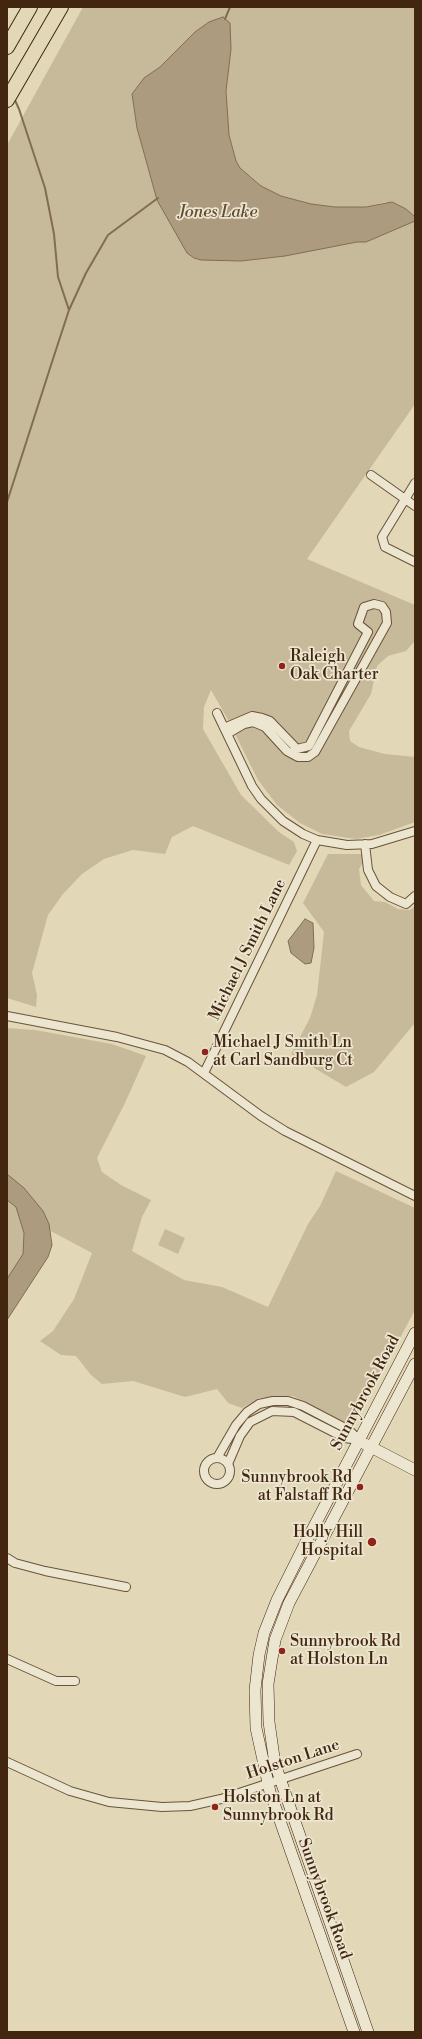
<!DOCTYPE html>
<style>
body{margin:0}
#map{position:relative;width:422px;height:2039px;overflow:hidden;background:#e2d8b8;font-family:"Libre Bodoni",serif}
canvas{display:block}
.frame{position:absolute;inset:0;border:8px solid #432610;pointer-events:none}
</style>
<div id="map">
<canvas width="422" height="2039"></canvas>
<div class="frame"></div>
</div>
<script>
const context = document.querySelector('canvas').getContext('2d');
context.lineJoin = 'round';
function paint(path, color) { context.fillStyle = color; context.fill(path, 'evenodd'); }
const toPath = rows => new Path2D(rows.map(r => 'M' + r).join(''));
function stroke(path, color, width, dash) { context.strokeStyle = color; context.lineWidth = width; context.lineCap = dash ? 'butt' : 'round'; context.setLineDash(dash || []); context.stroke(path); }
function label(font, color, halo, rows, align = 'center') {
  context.font = font + ' "Libre Bodoni",serif'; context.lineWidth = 3.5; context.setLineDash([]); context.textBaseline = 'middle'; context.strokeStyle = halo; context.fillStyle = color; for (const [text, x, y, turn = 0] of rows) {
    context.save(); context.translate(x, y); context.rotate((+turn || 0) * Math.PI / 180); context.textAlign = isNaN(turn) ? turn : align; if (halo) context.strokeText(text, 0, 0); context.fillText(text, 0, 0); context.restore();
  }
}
paint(toPath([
 [83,7,415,7,415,404,307,559,415,605,415,641,406,651,388,656,377,666,371,694,349,731,350,741,359,747,385,754,415,757,415,822,379,835,356,839,322,834,300,823,277,805,258,780,227,718,211,690,204,707,203,729,241,795,279,832,294,842,297,851,289,865,193,826,172,837,165,854,133,850,104,859,82,874,63,894,48,915,32,973,37,995,36,1007,7,998,7,145],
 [231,49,226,91,229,135,236,161,240,168,261,186,281,196,311,204,335,207,366,207,386,202,366,242,357,242,285,256,241,261,201,260,194,258,157,200,137,128,132,94,144,78,160,67],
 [328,854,362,854,362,864,359,869,361,885,374,901,385,902,398,909,410,910,415,906,415,1023,374,1072,346,1087,291,1054,310,1018,317,995,324,932,303,903],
 [7,1028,35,1030,112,1044,146,1056,125,1103,97,1158,102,1172,121,1185,151,1200,142,1217,132,1251,184,1280,222,1287,268,1307,308,1224,320,1206,336,1171,415,1208,415,1310,355,1422,344,1422,293,1396,259,1398,242,1408,228,1403,217,1389,185,1397,133,1381,102,1384,91,1375,76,1356,61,1355,40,1341,53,1331,74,1299,92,1253,45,1228,7,1315],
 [165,1229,185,1238,178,1254,158,1245]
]), '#c7ba9b');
const water = toPath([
 [223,17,230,23,231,49,226,91,229,135,236,161,240,168,261,186,281,196,311,204,335,207,366,207,392,202,406,209,415,217,415,221,366,242,357,242,285,256,241,261,201,260,194,258,187,253,157,200,137,128,132,94,144,78,160,67,195,32,209,22,223,17],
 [305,919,313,923,314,948,311,963,305,964,291,953,288,941,305,919],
 [7,1174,24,1188,43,1211,49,1224,52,1245,48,1257,7,1320,7,1279,23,1254,24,1233,16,1207,7,1200,7,1174]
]);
paint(water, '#ac9b7f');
stroke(water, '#826c53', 1);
stroke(toPath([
 [225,19,230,7],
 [14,98,19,109,45,188,54,234,58,277,69,310],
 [7,502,52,362,69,310,86,273,108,235,158,198]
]), '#826c53', 2);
const street = toPath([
 [371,475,415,506],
 [415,483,382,537,385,547,415,562],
 [217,713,252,786,261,799,283,821,303,834,317,840,347,845,372,844,415,831],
 [224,728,252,716,262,718,270,721,297,749,309,746,368,632,358,624,364,607,374,604,382,606,386,612,387,623,315,752,308,757,298,757,287,751,265,727,253,722,244,724,227,734],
 [365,844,368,870,376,886,390,897,406,904,415,896],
 [7,1016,117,1037,165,1050,188,1062,261,1116,285,1131,415,1196],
 [204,1073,317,840],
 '204 1471a13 13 0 1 1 26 0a13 13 0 1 1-26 0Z',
 [217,1458,236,1425,247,1412,259,1404,273,1401,288,1401,303,1406,349,1430,359,1440],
 [228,1464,240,1436,250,1422,272,1411,294,1412,345,1438,359,1440],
 [7,1558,15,1563,45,1571,126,1587],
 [7,1659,56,1681,75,1681],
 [7,1762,70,1791,109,1802,162,1807,190,1806,221,1799,357,1754]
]);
const secondary = toPath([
 [365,1444,415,1470],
 [354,2032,270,1792,256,1728,255,1690,259,1655,264,1633,277,1600,308,1538,415,1333],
 [368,2032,275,1764,269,1722,268,1684,275,1640,289,1603,415,1364]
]);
const highway = toPath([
 [7,47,30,7],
 [7,100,61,7]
]);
stroke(street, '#6b523a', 10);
stroke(secondary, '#432610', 12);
stroke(highway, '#432610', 16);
stroke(street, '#ece6d1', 8);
stroke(secondary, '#ece6d1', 11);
stroke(highway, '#e2d8b8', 14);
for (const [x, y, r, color] of [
 [282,666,4,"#8f2418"],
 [205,1052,4,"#8f2418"],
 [360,1487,4,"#8f2418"],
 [372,1542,5,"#8f2418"],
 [282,1651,4,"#8f2418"],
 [215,1807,4,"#8f2418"]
]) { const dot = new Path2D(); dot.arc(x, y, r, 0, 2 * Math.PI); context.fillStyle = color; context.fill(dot); stroke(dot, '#ece6d1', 1.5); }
label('16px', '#432610', '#ece6d1', [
 ["Raleigh",290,657],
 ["Oak Charter",290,675],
 ["Michael J Smith Ln",213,1043],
 ["at Carl Sandburg Ct",213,1061],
 ["Sunnybrook Rd",352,1478,"right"],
 ["at Falstaff Rd",352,1496,"right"],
 ["Holly Hill",363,1533,"right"],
 ["Hospital",363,1551,"right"],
 ["Sunnybrook Rd",290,1642],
 ["at Holston Ln",290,1660],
 ["Holston Ln at",223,1798],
 ["Sunnybrook Rd",223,1816]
], 'left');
label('16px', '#432610', '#ece6d1', [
 ["Michael J Smith Lane",248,950,-64],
 ["Sunnybrook Road",366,1393,-62],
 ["Holston Lane",293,1760,-18],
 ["Sunnybrook Road",324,1899,70]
]);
label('italic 17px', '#624931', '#ece6d1', [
 ["Jones Lake",218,213]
]);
</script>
